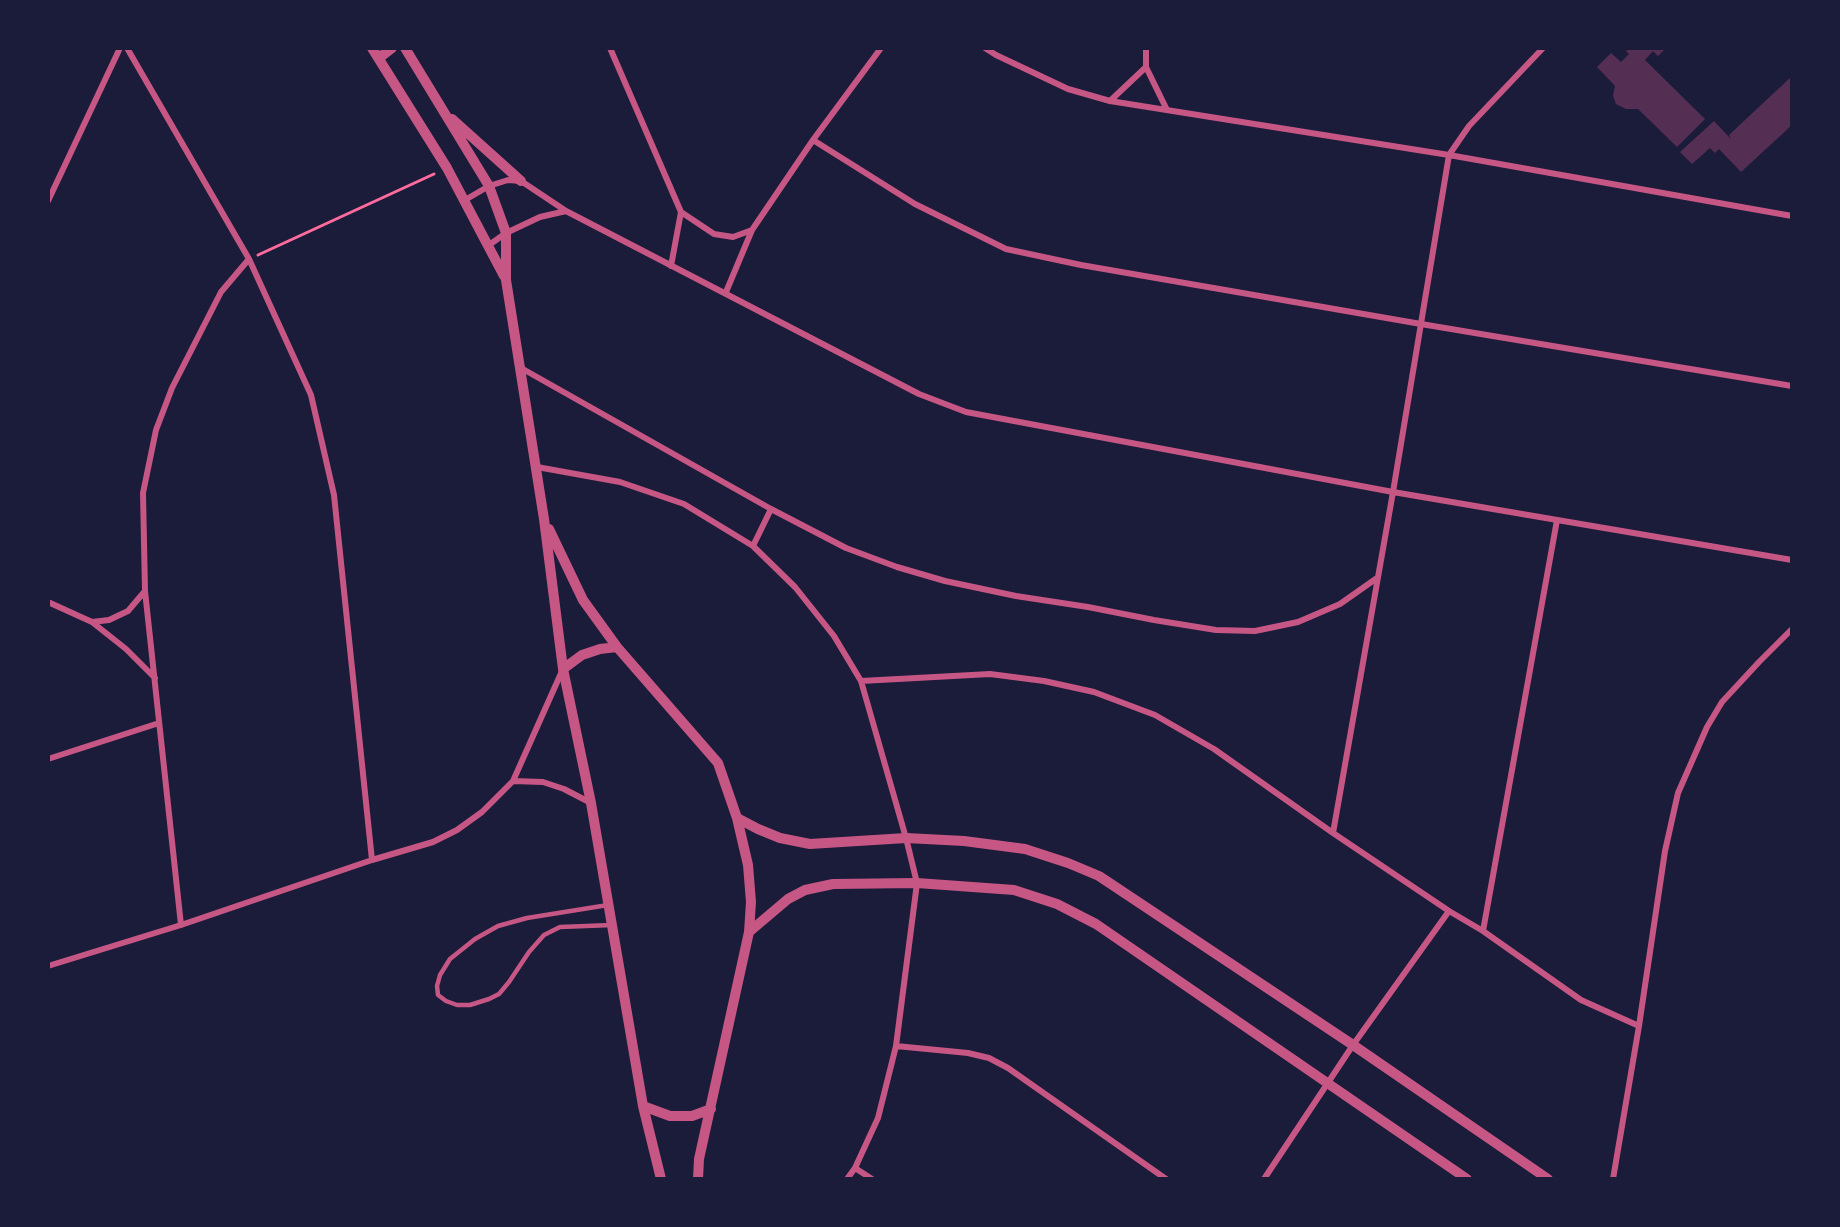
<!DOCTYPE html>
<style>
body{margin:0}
#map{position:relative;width:1840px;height:1227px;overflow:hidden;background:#1b1b3a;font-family:"Noto Sans",sans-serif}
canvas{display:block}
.frame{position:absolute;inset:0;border:50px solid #1b1b3a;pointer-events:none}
</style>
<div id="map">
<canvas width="1840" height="1227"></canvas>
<div class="frame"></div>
</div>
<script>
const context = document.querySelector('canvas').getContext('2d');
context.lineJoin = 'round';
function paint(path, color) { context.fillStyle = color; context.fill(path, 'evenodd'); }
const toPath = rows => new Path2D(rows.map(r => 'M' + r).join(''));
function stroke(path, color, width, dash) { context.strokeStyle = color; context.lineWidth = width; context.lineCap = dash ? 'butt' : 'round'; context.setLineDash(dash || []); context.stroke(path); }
paint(toPath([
 [1629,48,1666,48,1658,56,1653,51,1645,60,1705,119,1677,147,1638,109,1626,109,1616,104,1613,96,1615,86,1597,67,1611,53,1621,62,1629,54,1626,51],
 [1792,76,1792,125,1741,172,1719,149,1715,153,1710,148,1692,164,1680,152,1714,121,1731,139,1729,135]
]), '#542f53');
stroke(toPath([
 [258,255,434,174]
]), '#ff6b9d', 3);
stroke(toPath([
 [608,905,527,918,498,926,475,939,450,959,440,975,437,986,438,995,446,1001,457,1005,470,1005,489,999,499,994,509,982,529,952,544,935,560,927,612,925]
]), '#c65784', 4.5);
stroke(toPath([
 [127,48,249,259,311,395,334,495,372,860],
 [610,48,681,212],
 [985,48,996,55,1068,89,1110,101,1449,155,1792,216],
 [1146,48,1146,67,1167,110],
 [1110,101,1146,67],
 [813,140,915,204,1006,249,1081,265,1421,324,1792,386],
 [465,200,489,186,508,180,521,181,566,211,919,394,966,412,1393,492,1792,560],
 [48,201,120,48],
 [681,212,714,234,733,237,752,230],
 [489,245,506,233,540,217,566,211],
 [671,266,681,212],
 [726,292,752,230,813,140,881,48],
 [521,368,771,509,846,548,897,567,945,581,1016,596,1088,607,1154,620,1216,630,1255,631,1298,622,1340,604,1377,578],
 [537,467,620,482,684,504,753,546,795,587,834,636,861,681,906,838,917,883,896,1046,878,1118,855,1168,847,1179],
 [753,546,771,509],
 [48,602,92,622,126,649,155,678],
 [92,622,109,620,128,611,145,591],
 [861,681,990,674,1044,681,1094,692,1155,715,1214,749,1333,833,1449,911,1483,931,1581,1000,1639,1026],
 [48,759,159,723],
 [513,781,543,782,564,789,591,803],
 [1333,833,1393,492,1449,155,1469,126,1543,48],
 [181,925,145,591,143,493,156,430,172,388,221,292,249,259],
 [1483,931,1557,520],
 [48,966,181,925,372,860,433,842,457,830,482,812,513,781,562,671],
 [896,1046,968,1053,989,1058,1008,1068,1166,1179],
 [855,1168,872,1179],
 [1264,1179,1353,1045,1449,911],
 [1613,1179,1639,1026,1665,851,1678,793,1707,727,1722,702,1759,662,1792,629]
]), '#c65784', 6);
stroke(toPath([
 [372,48,447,168,504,276],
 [405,48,489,186,506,233,506,280,544,519,563,669,591,803,643,1106,661,1179],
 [379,58,392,48],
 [452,119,521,181],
 [549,529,583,600,617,647,718,763,737,818,748,865,751,902,749,932,699,1159,698,1179],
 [563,669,582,655,600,649,617,647],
 [737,818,758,829,780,838,810,844,906,838,964,841,1025,849,1068,863,1099,876,1353,1045,1548,1179],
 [749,932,788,899,805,890,833,884,917,883,1014,890,1057,904,1096,924,1467,1179],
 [643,1106,670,1116,692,1116,711,1109]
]), '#c65784', 10);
</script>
